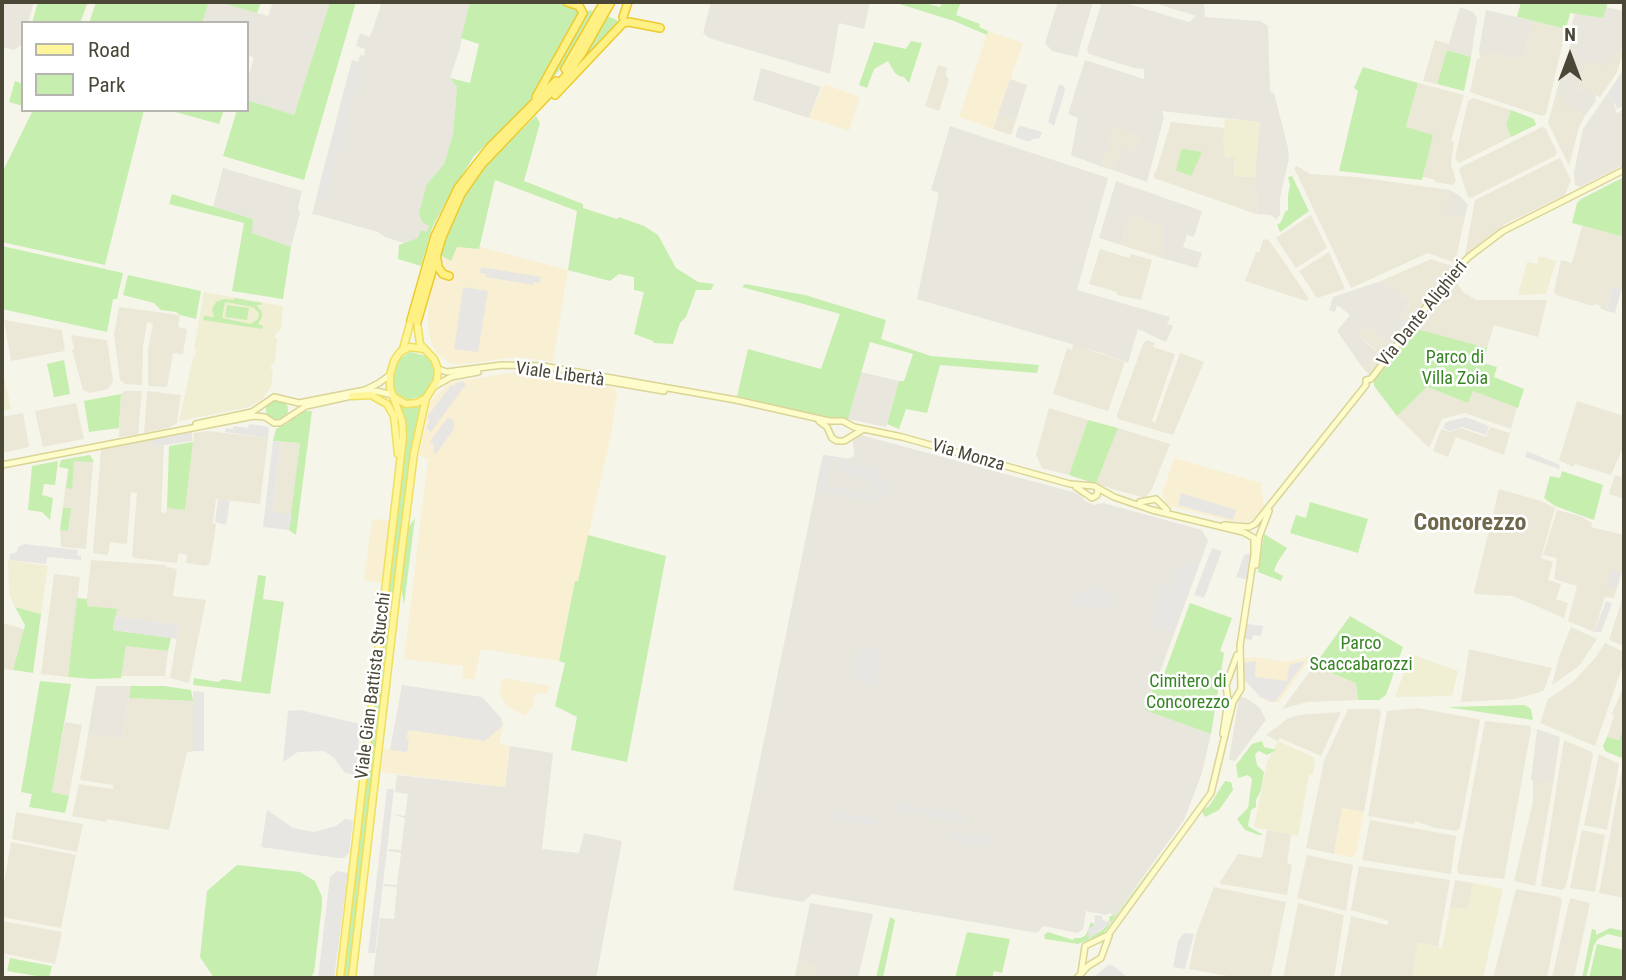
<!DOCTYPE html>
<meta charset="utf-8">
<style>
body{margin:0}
#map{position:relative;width:1626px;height:980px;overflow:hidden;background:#f6f5ea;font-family:"Roboto Condensed",sans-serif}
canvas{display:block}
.frame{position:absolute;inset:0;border:4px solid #4b4737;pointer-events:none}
.legend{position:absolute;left:21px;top:21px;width:228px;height:91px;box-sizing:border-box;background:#fff;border:2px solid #b7b5af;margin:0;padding:9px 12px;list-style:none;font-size:21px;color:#4b4737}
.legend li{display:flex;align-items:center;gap:14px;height:35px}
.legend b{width:35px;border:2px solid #b7b5af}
.north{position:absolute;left:1535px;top:21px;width:70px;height:70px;-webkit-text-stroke:5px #fff;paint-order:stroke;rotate:0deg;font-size:19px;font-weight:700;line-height:28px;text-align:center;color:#4b4737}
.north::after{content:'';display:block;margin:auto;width:24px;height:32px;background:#4b4737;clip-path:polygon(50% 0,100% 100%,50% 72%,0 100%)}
</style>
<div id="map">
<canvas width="1626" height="980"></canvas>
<div class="frame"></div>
<ul class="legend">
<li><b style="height:9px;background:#fff59a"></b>Road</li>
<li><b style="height:19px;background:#c6eeaf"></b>Park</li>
</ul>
<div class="north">N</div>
</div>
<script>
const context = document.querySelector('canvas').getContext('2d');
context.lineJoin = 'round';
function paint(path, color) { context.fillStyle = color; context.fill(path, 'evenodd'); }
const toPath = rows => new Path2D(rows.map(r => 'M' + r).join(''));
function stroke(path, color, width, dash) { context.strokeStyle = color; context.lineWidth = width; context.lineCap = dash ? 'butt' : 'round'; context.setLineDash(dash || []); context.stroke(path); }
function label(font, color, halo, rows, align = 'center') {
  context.font = font + ' "Roboto Condensed",sans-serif'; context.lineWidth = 5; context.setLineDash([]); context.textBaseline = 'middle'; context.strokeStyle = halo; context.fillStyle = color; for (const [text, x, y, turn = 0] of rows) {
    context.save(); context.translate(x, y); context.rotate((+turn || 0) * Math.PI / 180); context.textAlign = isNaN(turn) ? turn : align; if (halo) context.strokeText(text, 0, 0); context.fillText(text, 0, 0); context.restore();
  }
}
paint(toPath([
 [1533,21,1566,29,1546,114,1542,116,1470,92,1477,59,1480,58,1479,50,1523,60],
 [1435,40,1449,44,1437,84,1423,81],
 [1621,51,1623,54,1616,74,1600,97,1578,88,1587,61],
 [938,65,947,68,946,75,949,80,939,111,925,106],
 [1418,83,1464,95,1451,141,1454,142,1451,164,1456,181,1453,185,1435,182,1435,180,1423,177,1432,135,1406,128],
 [1556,93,1567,97,1565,105,1585,116,1579,127,1569,166,1548,123],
 [1473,98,1511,110,1506,125,1511,137,1459,163,1455,158,1468,101],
 [998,114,1016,120,1011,135,993,129],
 [1171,122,1224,128,1225,158,1235,156,1234,176,1255,177,1254,189,1258,189,1256,214,1154,178,1154,172,1156,172],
 [1113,126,1140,135,1135,150,1123,146,1113,170,1102,167],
 [1542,127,1545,128,1557,152,1555,156,1471,198,1468,197,1459,170,1461,167],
 [1560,158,1571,180,1565,195,1505,224,1465,255,1475,200],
 [1297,166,1310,174,1357,177,1450,190,1446,214,1465,217,1455,263,1428,253,1351,288,1294,168],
 [1130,215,1165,225,1162,258,1121,245],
 [1311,215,1327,248,1296,268,1276,238],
 [1582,226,1624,237,1624,289,1612,286,1606,311,1600,308,1601,306,1594,304,1593,306,1556,295,1554,291,1561,260,1572,263],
 [1268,239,1287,266,1309,299,1306,301,1245,281,1256,252,1259,253,1263,240],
 [1100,249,1129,258,1131,254,1152,260,1141,300,1117,295,1117,292,1089,284],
 [1329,252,1345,289,1317,298,1299,271],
 [1431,259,1452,266,1454,269,1411,324,1401,316,1410,303,1381,281],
 [1455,280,1463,292,1476,300,1547,300,1538,337,1494,325,1487,348,1416,329],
 [119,307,180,315,178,327,187,329,183,354,173,353,167,387,148,386,148,349,153,324,147,322,143,347,142,385,125,384,120,380,114,334],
 [4,320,62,330,65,351,11,361],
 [1368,325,1394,346,1370,376,1362,367,1376,350,1358,336],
 [71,335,107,340,113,381,108,389,90,393,83,390,72,350,74,349],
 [1147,340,1155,343,1153,347,1175,354,1152,421,1155,423,1180,353,1204,362,1173,435,1118,419,1117,415,1143,344],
 [1073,344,1125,362,1108,411,1053,394,1067,348,1072,350],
 [1427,387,1468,403,1473,391,1517,407,1511,429,1465,413,1442,419,1429,448,1397,416],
 [124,391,142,391,138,434,119,437,121,394],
 [147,391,181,395,177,423,168,428,144,433],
 [1577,401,1624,416,1624,445,1611,475,1575,464,1573,467,1559,460],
 [76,403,84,439,43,447,35,411],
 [1049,408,1088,420,1069,475,1042,468,1036,455],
 [23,413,29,447,2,453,2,417],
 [1490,427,1510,433,1504,455,1456,437,1448,457,1433,451,1441,429,1450,432,1461,428,1486,437],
 [1118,428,1170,444,1152,489,1145,498,1096,484],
 [208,431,268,438,260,504,216,499,213,523,216,525,210,563,206,566,186,563,187,555,179,553,177,563,134,558,132,555,137,493,131,492,127,544,110,542,108,555,93,553,101,449,152,438,152,447,164,445,161,512,166,513,167,508,185,510,194,433],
 [281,442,300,443,292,515,273,513],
 [89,455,93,463,86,549,61,547,60,530,69,460],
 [1615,475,1624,478,1624,499,1609,494],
 [1499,489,1541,501,1555,508,1541,558,1553,562,1548,580,1561,584,1556,599,1568,603,1564,618,1513,596,1476,594,1474,592],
 [1557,510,1580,516,1592,523,1591,527,1624,535,1624,564,1614,598,1605,597,1594,632,1568,621,1577,586,1554,579,1557,558,1543,555],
 [91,560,165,565,166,567,177,569,173,596,206,600,189,683,170,678,179,625,115,616,116,610,86,606],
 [54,574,80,577,68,677,41,674],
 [1624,593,1624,646,1609,640],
 [3,623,24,629,13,670,2,669],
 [1571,627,1597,639,1579,666,1552,685,1559,657],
 [1605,643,1624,652,1624,662,1595,746,1540,723,1548,699,1573,682,1595,658],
 [126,646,168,651,165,676,121,676],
 [1469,649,1486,653,1552,668,1544,690,1537,693,1514,699,1461,702],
 [1314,666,1356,683,1358,700,1307,702,1282,709],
 [1624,685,1624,733,1622,733,1619,740,1607,737,1614,716,1612,714],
 [129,698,193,701,193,752,187,752,169,830,107,819,106,822,72,816,79,784,113,789,113,785,80,780,88,734,122,739],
 [1418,708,1478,719,1480,721,1460,828,1457,831,1436,828,1415,821,1414,824,1368,816,1387,711],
 [1348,709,1378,709,1381,712,1364,812,1342,808,1334,854,1306,848,1324,761],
 [1341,712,1321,756,1280,738,1278,741,1266,735,1287,719,1299,715],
 [1485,721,1530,726,1531,730,1504,879,1459,874,1457,870],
 [65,722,82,725,69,796,52,792],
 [1564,740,1592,752,1593,755,1566,886,1562,890,1541,886],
 [1599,754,1619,764,1607,830,1584,825],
 [1623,765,1624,766,1624,898,1599,893],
 [1533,780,1553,784,1535,886,1514,881,1533,802],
 [16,812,83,824,77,852,12,839],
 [1370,820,1456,836,1451,874,1362,860],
 [1267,830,1291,834,1287,863,1292,865,1287,895,1221,884,1220,882,1238,854,1262,858],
 [1582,830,1605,835,1595,892,1570,888],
 [11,842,76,855,61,928,2,917,2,895],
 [1307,855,1353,865,1346,911,1297,898],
 [1359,866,1450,880,1438,947,1418,942,1412,978,1340,978,1351,916,1387,925,1389,921,1351,910],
 [1455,880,1473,883,1468,910,1450,907],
 [1214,887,1286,902,1271,976,1239,978,1189,969,1196,934],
 [1516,889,1560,897,1562,901,1547,978,1493,978],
 [1570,898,1590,903,1574,978,1552,978],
 [1298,903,1344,915,1334,978,1283,978],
 [2,921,62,932,55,964,2,953],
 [798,961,816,965,813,978,795,976]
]), '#ebe8d7');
paint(toPath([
 [988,31,1023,43,993,129,959,117],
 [824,84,860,97,849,131,809,118],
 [456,247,478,249,480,247,568,270,553,362,517,357,458,365,448,362,437,353,432,345,428,329,428,309,431,289,440,255],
 [509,373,522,373,615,388,617,394,611,435,578,581,575,581,559,661,481,649,474,680,462,678,463,666,404,659,428,458,419,456,430,402,448,383],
 [1174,458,1261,483,1264,508,1251,521,1245,522,1229,521,1166,505,1162,494],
 [372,519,389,520,382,583,364,580],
 [1312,656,1279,702,1268,702,1245,682,1243,659,1255,657,1285,662],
 [503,678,550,686,547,694,536,693,533,706,524,716,507,706,499,692],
 [402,685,482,697,501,718,503,725,499,744,510,746,505,787,382,772,383,749,390,749],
 [1342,808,1364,812,1356,854,1351,858,1334,854]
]), '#f9f0d4');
paint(toPath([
 [2,2,34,2,28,23,23,23,21,45,14,50,2,47],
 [209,2,218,2,268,16,273,2,330,2,294,115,247,100,247,81,254,58,247,55,247,23,202,23],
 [382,2,470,2,460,48,450,78,457,87,453,134,444,164,427,184,429,226,426,232,419,238,404,243,385,237,378,232,314,214,312,215,351,64,352,60,358,62,360,55,364,56,365,49,356,46,360,33,370,37],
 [711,2,870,2,864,29,839,23,830,74,709,38,703,33],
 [1058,2,1093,2,1077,57,1052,51,1045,43],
 [1102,2,1122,2,1189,22,1196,16,1151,2,1204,2,1205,17,1260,21,1268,26,1270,92,1274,93,1288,148,1289,158,1280,198,1280,215,1276,219,1271,215,1256,214,1258,190,1254,189,1259,122,1162,111,1164,117,1147,182,1113,170,1123,146,1135,150,1140,135,1131,132,1113,127,1102,167,1071,155,1078,118,1068,114,1085,60,1144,79,1144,69,1134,68,1089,54,1087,49],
 [1460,7,1473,12,1477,18,1471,57,1447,50],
 [1606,7,1624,11,1624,40,1621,51,1611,54,1607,66,1587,61,1578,88,1595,95,1596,101,1585,116,1564,105,1566,97,1556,93,1572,39,1570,31,1575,13,1602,18],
 [1486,10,1533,21,1523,60,1479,50],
 [761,68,821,87,809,118,753,100],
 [1010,79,1027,85,1016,120,998,114],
 [1605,97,1614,100,1616,112,1619,113,1624,106,1624,165,1580,187,1575,185,1574,172,1583,129],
 [950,126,1108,178,1077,290,1170,317,1167,324,1173,326,1166,342,1138,329,1128,363,1102,353,917,299,939,193,931,190],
 [223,168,302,191,298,208,300,213,291,247,251,233,253,219,213,207],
 [1116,181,1202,211,1194,237,1187,235,1183,247,1202,253,1197,268,1162,258,1164,225,1130,215,1121,245,1099,238],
 [1450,190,1460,196,1468,205,1465,217,1445,214],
 [1381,281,1410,303,1401,316,1411,324,1394,346,1368,325,1358,336,1376,351,1362,367,1337,331,1350,315,1337,305,1335,312,1329,310,1333,297],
 [861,372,899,381,886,427,848,419],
 [861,435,1080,494,1085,501,1094,505,1103,503,1202,530,1208,541,1146,710,1211,734,1202,773,1184,820,1114,917,1110,913,1106,915,1086,911,1083,929,1078,933,1043,926,1037,933,812,894,803,902,733,890,823,455,848,459,854,456,853,440],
 [96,686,131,686,122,739,88,734],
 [1239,697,1246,698,1260,708,1266,720,1235,761,1229,760],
 [1537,729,1560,737,1553,784,1531,780],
 [510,746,553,753,542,849,579,853,584,833,622,841,596,978,373,977,380,918,394,919,397,887,384,886,384,884,397,885,401,853,388,851,388,849,401,850,405,818,392,814,405,816,408,794,395,792,397,775,505,787],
 [810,903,873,914,858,978,813,978,816,965,798,961]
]), '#e9e6de');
paint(toPath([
 [1225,119,1260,122,1255,177,1234,176,1235,157,1225,158,1223,140],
 [1539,256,1556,261,1546,294,1518,295,1527,262,1537,264],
 [204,292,283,306,281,329,274,336,277,339,275,361,270,368,273,371,271,387,261,400,249,407,179,421,193,358,195,356,196,350,194,348],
 [2,368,11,409,2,411],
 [8,560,48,566,41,614,15,607,9,594],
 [1411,654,1458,671,1452,696,1395,697],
 [1278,741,1315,758,1313,774,1309,775,1298,836,1254,827,1267,762],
 [1473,883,1503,889,1483,978,1412,978,1418,942,1442,948,1450,907,1468,909]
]), '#f0eed3');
paint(toPath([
 [38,2,88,2,80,23,32,23],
 [96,2,209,2,202,23,89,23],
 [218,2,261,2,257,13],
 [330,2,356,2,304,180,223,156,237,110,247,110,247,100,294,115],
 [470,2,555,2,578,8,580,13,529,104,474,156,445,203,432,228,421,266,398,259,399,245,418,238,421,230,426,232,429,226,422,222,419,213,427,184,444,164,453,134,457,87,450,78,470,83,479,44,461,38],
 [893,2,920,2,940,7,942,2,961,2,956,15,980,24,979,27,988,31,987,35,954,21],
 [1521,2,1608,2,1603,18,1570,13,1566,29,1517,17],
 [589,10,595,12,561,68,549,83,547,82],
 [607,16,617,20,617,27,571,74,591,45],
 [911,41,922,43,909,83,904,77,899,76,895,73,888,61,874,69,867,88,859,85,874,42,906,49],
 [1447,50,1471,57,1464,91,1437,84],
 [1363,67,1418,83,1406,127,1433,135,1422,180,1339,171,1358,91,1354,88],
 [15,81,23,84,23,106,9,102],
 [33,110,144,110,105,265,2,242,2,173],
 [168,110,224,110,219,124],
 [1511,110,1534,119,1536,125,1511,137,1506,125],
 [536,116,540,123,524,181,583,204,583,208,617,219,619,217,644,226,658,235,676,268,698,282,714,284,711,290,696,290,686,317,680,323,673,344,653,343,653,341,634,334,644,292,634,290,634,277,619,274,610,281,568,270,577,211,495,180,479,249,457,247,451,261,440,255,442,244,463,197,475,179,489,161],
 [1184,149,1202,152,1191,176,1176,170,1181,150],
 [1292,176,1309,211,1280,232,1277,225,1281,222,1285,212,1288,210,1288,195,1290,185,1288,177],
 [1624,177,1624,237,1572,223,1577,203,1581,199],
 [172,194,253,219,252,233,291,247,283,299,232,291,244,223,169,204],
 [2,246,123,273,117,299,113,299,107,332,2,309],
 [128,275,201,291,196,319,180,315,176,312,161,310,154,303,123,295],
 [745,284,805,295,886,320,881,339,931,356,1039,365,1037,373,940,365,927,413,906,409,899,429,887,424,899,381,904,381,913,354,870,342,848,419,827,419,737,396,748,349,821,369,840,314,742,287],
 [234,298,262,303,261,305,256,305,262,312,262,317,258,324,263,326,263,329,203,320,204,316,214,317,212,309,216,302,224,299,234,300],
 [225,302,253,307,259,313,258,319,251,324,222,318],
 [227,305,249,308,247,320,225,317],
 [1413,328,1487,348,1483,363,1497,367,1494,377,1524,389,1518,408,1473,391,1468,403,1427,387,1397,416,1374,386,1374,379],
 [410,352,427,356,432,361,436,373,427,391,422,396,409,400,397,395,392,384,399,359],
 [64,360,70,394,54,397,47,364],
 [121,394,119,428,89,432,84,401],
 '266 410a11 11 0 1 1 22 0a11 11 0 1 1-22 0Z',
 [400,404,410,408,421,405,409,463,350,978,343,978,403,462,405,435],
 [300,411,312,411,296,535,289,530,300,443,273,441,276,429,288,423],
 [1088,420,1118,428,1096,484,1069,475],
 [193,442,185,510,167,508,169,446],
 [90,455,94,462,74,461,72,489,66,488,69,469,59,467,61,460],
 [58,461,55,485,44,484,42,495,53,498,50,520,42,512,28,510,32,466],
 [1562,471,1603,485,1594,520,1555,506,1544,498,1550,476,1560,478],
 [1310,502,1368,519,1358,553,1290,533,1296,515,1306,518],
 [63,508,71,508,68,531,60,530],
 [415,518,404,605,401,586,408,528],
 [1264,534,1287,548,1277,563,1274,571,1283,576,1281,581,1258,572],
 [588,535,666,556,627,762,571,750,577,717,555,706,565,663,559,661,575,581,578,581],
 [258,575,266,576,263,599,284,602,270,694,193,685,194,678,218,682,223,679,241,682],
 [77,598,87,599,87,606,117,609,113,630,171,638,168,651,126,646,121,678,93,679,68,677],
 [1190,603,1232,618,1220,651,1224,653,1211,734,1145,710,1158,675,1163,677],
 [15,607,41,614,33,673,13,670,25,625],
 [1350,616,1403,647,1386,695,1379,700,1358,700,1356,683,1314,666],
 [40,681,71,684,52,792,69,796,65,813,29,807,32,794,21,792],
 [131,686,164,686,191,690,193,701,129,698],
 [1525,705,1531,709,1533,720,1447,707],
 [1622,732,1624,733,1624,759,1605,751,1603,746,1607,737,1619,740],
 [1262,741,1264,747,1276,750,1267,755,1259,751,1255,754,1257,765,1264,772,1261,790,1256,800,1256,807,1251,810,1248,826,1263,835,1259,835,1245,830,1237,819,1248,808,1252,779,1248,775,1238,778,1236,765,1252,744],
 [1225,781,1231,782,1233,790,1219,810,1205,817,1202,811,1209,806],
 [1187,821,1103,934,1078,944,1045,939,1044,935,1048,932,1073,940,1074,938,1081,938,1086,935,1091,922,1098,927,1090,932,1089,938,1102,930,1111,922,1109,920,1110,916,1115,916],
 [237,865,300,872,315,881,322,897,322,905,314,972,311,978,214,978,200,957,207,891],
 [890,917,895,920,883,978,876,978],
 [1610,928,1624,931,1624,938,1608,934,1598,939,1594,945,1586,978,1582,978,1592,929,1596,930,1596,935],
 [967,932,1010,939,1002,973,994,971,992,978,955,978],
 [1597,944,1624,950,1624,978,1589,978],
 [10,958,52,966,49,978,7,971]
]), '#c6eeaf');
paint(toPath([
 [351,64,361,66,326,200,316,198],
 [1621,73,1624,74,1624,106,1617,109,1614,100,1605,97],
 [1059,84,1064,86,1065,91,1054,126,1048,122],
 [1021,126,1042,132,1040,138,1032,139,1030,142,1015,137,1018,128],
 [481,267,541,277,540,283,534,282,533,285,486,277,486,274,480,273],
 [1612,286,1622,288,1615,313,1606,311],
 [463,287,488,291,478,352,454,349],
 [461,381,466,384,431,432,426,428,430,420,427,417,451,385,454,386,457,382,459,383],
 [448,417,454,421,454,429,436,454,433,452,434,445,430,441],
 [1466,417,1489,426,1486,435,1462,427,1450,431,1443,428,1446,422],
 [249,424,269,427,268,438,225,432,226,428,233,429,234,426,248,428],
 [192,431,192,441,152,447,152,438],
 [273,441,281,442,273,512,292,515,289,530,263,527],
 [1527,451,1560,465,1559,469,1525,457],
 [823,455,846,458,858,467,880,472,879,477,885,479,887,484,884,499,879,498,878,503,816,488],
 [832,460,840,462,839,473,873,481,875,477,874,486,878,487,876,498,870,497,870,494,854,491,851,494,851,490,830,486,829,489,826,488],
 [1181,493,1236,510,1233,520,1178,505],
 [218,499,230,501,226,525,215,522],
 [24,544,78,550,77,555,81,556,81,560,47,557,46,564,9,560,10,554,17,552,18,547],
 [1212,548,1222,551,1204,598,1194,595],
 [1250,553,1252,556,1248,580,1236,577,1244,555],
 [1181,563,1197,567,1172,632,1152,626,1161,587,1174,590],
 [1612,569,1622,572,1617,588,1606,586],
 [1090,586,1114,593,1110,609,1104,604,1103,610,1096,608,1094,610,1068,602,1069,598,1075,598,1075,590,1088,593],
 [1606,601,1612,603,1609,612,1601,632,1594,632],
 [115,616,179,625,177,639,113,630],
 [1247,624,1263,626,1261,636,1253,635,1252,640,1244,639],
 [861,646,881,650,875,686,864,684,858,677],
 [1256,661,1255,677,1287,681,1289,665,1305,661,1276,701,1272,702,1260,697,1243,678,1243,663],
 [402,685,482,697,501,718,503,725,485,741,409,730,406,738,409,739,407,752,390,750],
 [193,691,204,692,204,751,193,751],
 [300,710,360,724,356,775,345,773,334,758,324,751,298,752,283,762,288,711],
 [387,789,394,789,375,953,368,953],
 [893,803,925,808,924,815,892,810],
 [929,809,965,815,963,822,927,816],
 [267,810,293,828,314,832,336,826,345,819,353,820,349,853,344,858,338,858,261,847],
 [833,811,877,819,876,826,832,818],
 [949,832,993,840,991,846,948,839],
 [337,871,348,873,334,978,318,978,330,877],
 [1095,915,1102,916,1102,919,1106,922,1109,920,1111,922,1089,939,1088,929,1094,925],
 [1184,933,1194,934,1185,969,1173,967,1178,941],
 [1108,965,1114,966,1128,978,1093,978]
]), '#e8e6e2');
const secondary = toPath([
 [438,369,447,372,502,365,543,366,736,400,829,421,843,421,854,427,902,437,1070,484,1094,486,1114,497,1152,510,1243,532,1254,538],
 [588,378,664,391],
 [435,386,451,377,478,372],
 [365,393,376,391,393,395],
 [819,421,827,427,832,438,837,441,844,441,862,430],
 [196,424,252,412,274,397,299,403,365,390,379,383,390,375],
 [2,465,254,416,265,417,274,423,280,423,306,406,356,395],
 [1076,487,1092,498,1097,495,1098,489],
 [1140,502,1156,499,1167,510],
 [1224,525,1249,527,1255,524,1366,385,1366,380,1371,379,1452,273,1470,256,1503,231,1624,170],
 [1256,565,1259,537,1269,511],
 [1240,646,1254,555,1254,538],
 [1223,734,1228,701,1226,685,1237,655],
 [1081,973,1085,946,1108,935,1211,793,1233,702,1241,689,1240,644],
 [1077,978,1088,966,1101,958,1109,936]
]);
const primary = toPath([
 [403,349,411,320],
 [352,396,371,395,387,404,394,416,398,454],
 [394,397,406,404,417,403,426,398,437,381,438,369,434,359,420,344,417,322],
 [340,978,403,437,402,421,390,388,390,375,394,361,400,352,410,347,424,349],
 [352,978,400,564,414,453,426,398]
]);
const trunk = toPath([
 [623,17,628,2],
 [565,69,604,2],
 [555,95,623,23,629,22,660,28],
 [536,97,583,13,579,6,567,2],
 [437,259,438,267,443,274,449,276],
 [411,320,435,236,458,188,490,147,556,81],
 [417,322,442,237,461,194,482,164,565,77,582,53,611,2]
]);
stroke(secondary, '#dad596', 8);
stroke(primary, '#efdf5f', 9);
stroke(trunk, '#edca2e', 10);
stroke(secondary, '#fffccb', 5);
stroke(primary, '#fff59a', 6);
stroke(trunk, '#fff083', 7);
label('18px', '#4b4737', '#fff', [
 ["Via Dante Alighieri",1423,314,-51],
 ["Viale Libertà",560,375,8],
 ["Via Monza",968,456,16],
 ["Viale Gian Battista Stucchi",374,686,-83]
]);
label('18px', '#368423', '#fff', [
 ["Parco di",1455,358],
 ["Villa Zoia",1455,379],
 ["Parco",1361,644],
 ["Scaccabarozzi",1361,665],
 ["Cimitero di",1188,682],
 ["Concorezzo",1188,703]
]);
label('bold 24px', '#6f684d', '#fff', [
 ["Concorezzo",1470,524]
]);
</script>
